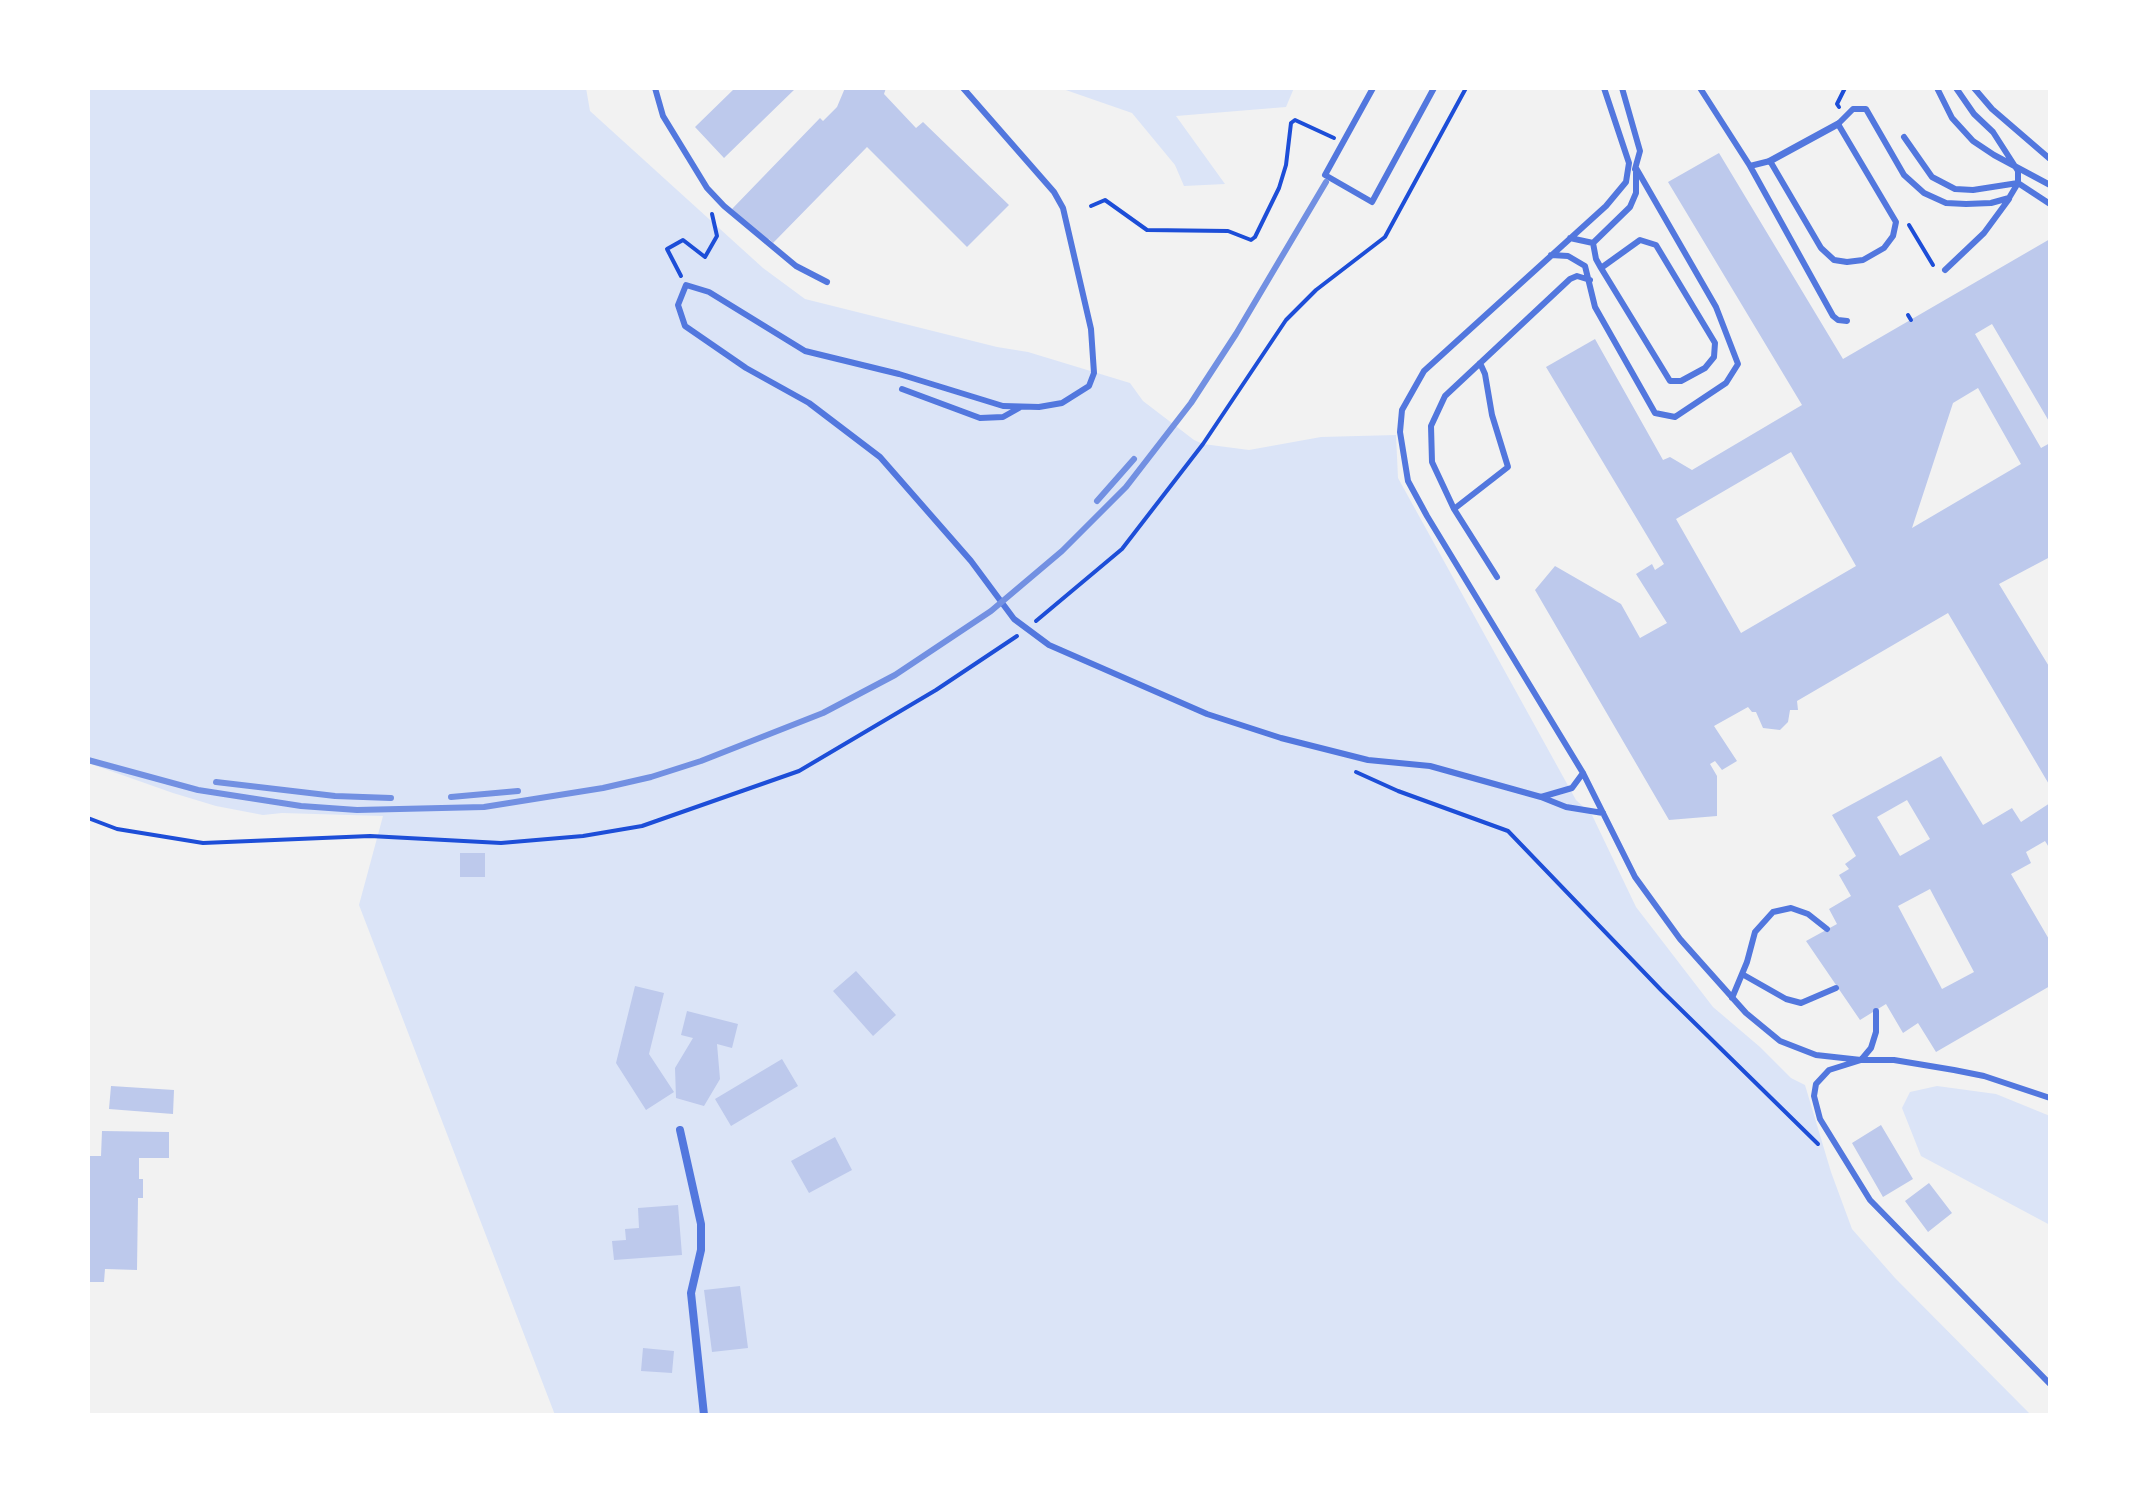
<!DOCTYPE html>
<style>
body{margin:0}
#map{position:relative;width:2138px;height:1503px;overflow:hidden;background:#f2f2f2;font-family:"Alegreya Sans",sans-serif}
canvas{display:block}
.frame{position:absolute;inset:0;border:90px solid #fff;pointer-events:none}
</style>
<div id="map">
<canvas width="2138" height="1503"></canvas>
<div class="frame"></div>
</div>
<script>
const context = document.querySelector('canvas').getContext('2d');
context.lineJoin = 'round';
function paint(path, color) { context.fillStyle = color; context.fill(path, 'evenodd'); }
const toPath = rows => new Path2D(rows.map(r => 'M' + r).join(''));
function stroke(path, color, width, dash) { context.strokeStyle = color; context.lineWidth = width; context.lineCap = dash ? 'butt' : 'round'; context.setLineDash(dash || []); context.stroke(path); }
paint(toPath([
 [88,88,586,88,590,111,763,268,805,299,997,347,1028,352,1130,383,1143,401,1194,440,1203,444,1249,450,1321,437,1396,435,1398,478,1576,800,1592,815,1636,907,1713,1007,1760,1047,1791,1078,1805,1085,1831,1172,1852,1229,1895,1278,2031,1415,555,1415,359,905,383,816,282,813,263,815,216,806,173,793,88,763],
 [1060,88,1294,88,1286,107,1176,116,1225,184,1184,186,1175,165,1132,113],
 [1937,1086,1996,1094,2050,1116,2050,1225,1921,1156,1902,1108,1910,1092]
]), '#dbe4f7');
paint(toPath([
 [735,88,796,88,724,158,695,127],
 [845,88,886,88,884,94,916,128,923,122,1009,205,967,247,867,147,773,243,769,239,765,244,732,209,820,118,823,121,837,107],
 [1719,153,1843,359,2050,239,2050,423,1992,324,1975,334,2041,448,2050,443,2050,557,1999,584,2050,668,2050,786,1948,613,1797,701,1798,710,1790,710,1788,722,1780,730,1763,728,1756,712,1752,712,1748,707,1714,726,1737,761,1722,770,1715,761,1710,764,1717,776,1717,816,1669,820,1535,590,1555,566,1621,604,1640,638,1667,623,1636,574,1652,564,1655,570,1664,564,1546,367,1595,339,1663,460,1670,457,1692,470,1802,405,1668,182],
 [1978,388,2021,464,1912,528,1953,403],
 [1791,452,1856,566,1741,633,1676,519],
 [1941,756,1983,825,2012,808,2021,822,2050,803,2050,849,2045,841,2026,852,2031,863,2011,874,2050,941,2050,986,1936,1052,1918,1023,1903,1033,1886,1004,1860,1020,1806,941,1837,924,1829,909,1851,896,1839,875,1849,869,1845,864,1856,856,1832,815],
 [1907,800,1930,839,1900,856,1877,817],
 [1930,889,1974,972,1942,989,1898,906],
 [460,853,485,853,485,877,460,877],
 [856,971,896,1015,873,1036,833,991],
 [635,986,664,993,649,1054,674,1092,646,1110,616,1063],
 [687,1011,738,1024,732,1048,717,1044,720,1079,704,1106,676,1098,675,1068,693,1038,681,1035],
 [782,1059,798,1086,731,1126,715,1099],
 [111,1086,174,1090,173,1114,109,1109],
 [1881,1125,1913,1179,1883,1197,1852,1143],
 [102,1131,169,1132,169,1158,139,1158,139,1179,143,1179,143,1198,138,1198,137,1270,105,1269,104,1282,88,1282,88,1156,101,1156],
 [835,1137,852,1170,809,1193,791,1161],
 [1929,1183,1952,1213,1928,1232,1905,1201],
 [678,1205,682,1255,614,1260,612,1241,626,1240,625,1229,639,1228,638,1208],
 [740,1286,748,1348,712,1352,704,1290],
 [643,1348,674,1351,672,1373,641,1371]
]), '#bdc9ec');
stroke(toPath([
 [1839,107,1837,104,1845,88],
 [1091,206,1105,200,1147,230,1228,231,1251,240,1255,237,1279,188,1286,165,1291,123,1295,120,1334,138],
 [1909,225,1933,265],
 [681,276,667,249,683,240,705,257,717,236,712,214],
 [1908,315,1911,320],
 [1036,621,1122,549,1203,444,1286,320,1316,290,1385,237,1466,88],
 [1356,772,1398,791,1508,831,1661,990,1818,1144],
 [88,818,117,829,203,843,370,836,501,843,583,836,642,826,799,771,936,690,1017,636]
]), '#1d4ed8', 4);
stroke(toPath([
 [655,88,663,116,707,188,724,206,796,266,827,282],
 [963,88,1054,192,1063,208,1091,329,1094,373,1089,386,1062,403,1039,407,1003,406,899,374,805,351,709,292,686,285,678,305,685,326,746,368,809,403,880,457,971,561,1014,619,1049,645,1207,714,1281,738,1368,760,1430,766,1541,797,1566,807,1603,813],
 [1373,88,1325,175,1372,202,1434,88],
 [1604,88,1629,163,1626,182,1606,206,1424,371,1402,410,1400,432,1408,481,1427,516,1583,773,1635,877,1680,939,1746,1013,1780,1041,1816,1055,1861,1060,1894,1060,1954,1070,1984,1076,2050,1098],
 [1622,88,1640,151,1635,169],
 [1700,88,1750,166,1770,161,1821,248,1834,260,1847,262,1863,260,1884,248,1893,236,1896,222,1838,124,1853,109,1866,109,1904,175,1924,193,1946,203,1966,204,1991,203,2009,198,2018,183,2018,171,1993,132,1974,114,1956,88],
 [1937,88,1952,118,1973,141,1994,155,2050,185],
 [1974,88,1992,109,2050,159],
 [1904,137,1932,177,1955,189,1973,190,2018,183,2050,204],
 [1750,166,1833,316,1838,320,1847,321],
 [1570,238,1593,243,1630,207,1636,193,1636,171],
 [1593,243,1596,259,1601,268,1670,381,1681,381,1705,368,1714,357,1715,343,1656,245,1640,240,1601,268],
 [1551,255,1568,256,1585,266,1595,307,1655,413,1675,417,1726,383,1738,364,1716,307,1636,168],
 [1945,270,1984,233,2009,199],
 [902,389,980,418,1003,417,1019,408],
 [1454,509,1508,467,1492,415,1485,374,1480,363],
 [1497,577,1454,509,1432,462,1431,426,1445,396,1570,279,1577,276,1590,280],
 [1541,797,1572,788,1583,773],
 [1742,974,1786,999,1801,1003,1836,988],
 [1732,998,1747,962,1755,932,1773,912,1791,908,1808,914,1827,929],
 [1876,1011,1876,1032,1871,1048,1861,1060,1829,1070,1816,1084,1814,1096,1820,1119,1870,1200,2050,1384]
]), '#5277de', 6);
stroke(toPath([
 [1770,161,1838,124]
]), '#5277de', 7);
stroke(toPath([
 [680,1130,701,1224,701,1250,691,1293,704,1415]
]), '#5277de', 8);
stroke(toPath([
 [1097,501,1134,459],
 [88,760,198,790,301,806,357,810,484,807,603,788,651,777,701,761,823,713,895,675,991,611,1062,551,1126,487,1191,403,1236,334,1326,182],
 [216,782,335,796,391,798],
 [451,797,518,791]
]), '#7290e2', 6);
</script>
